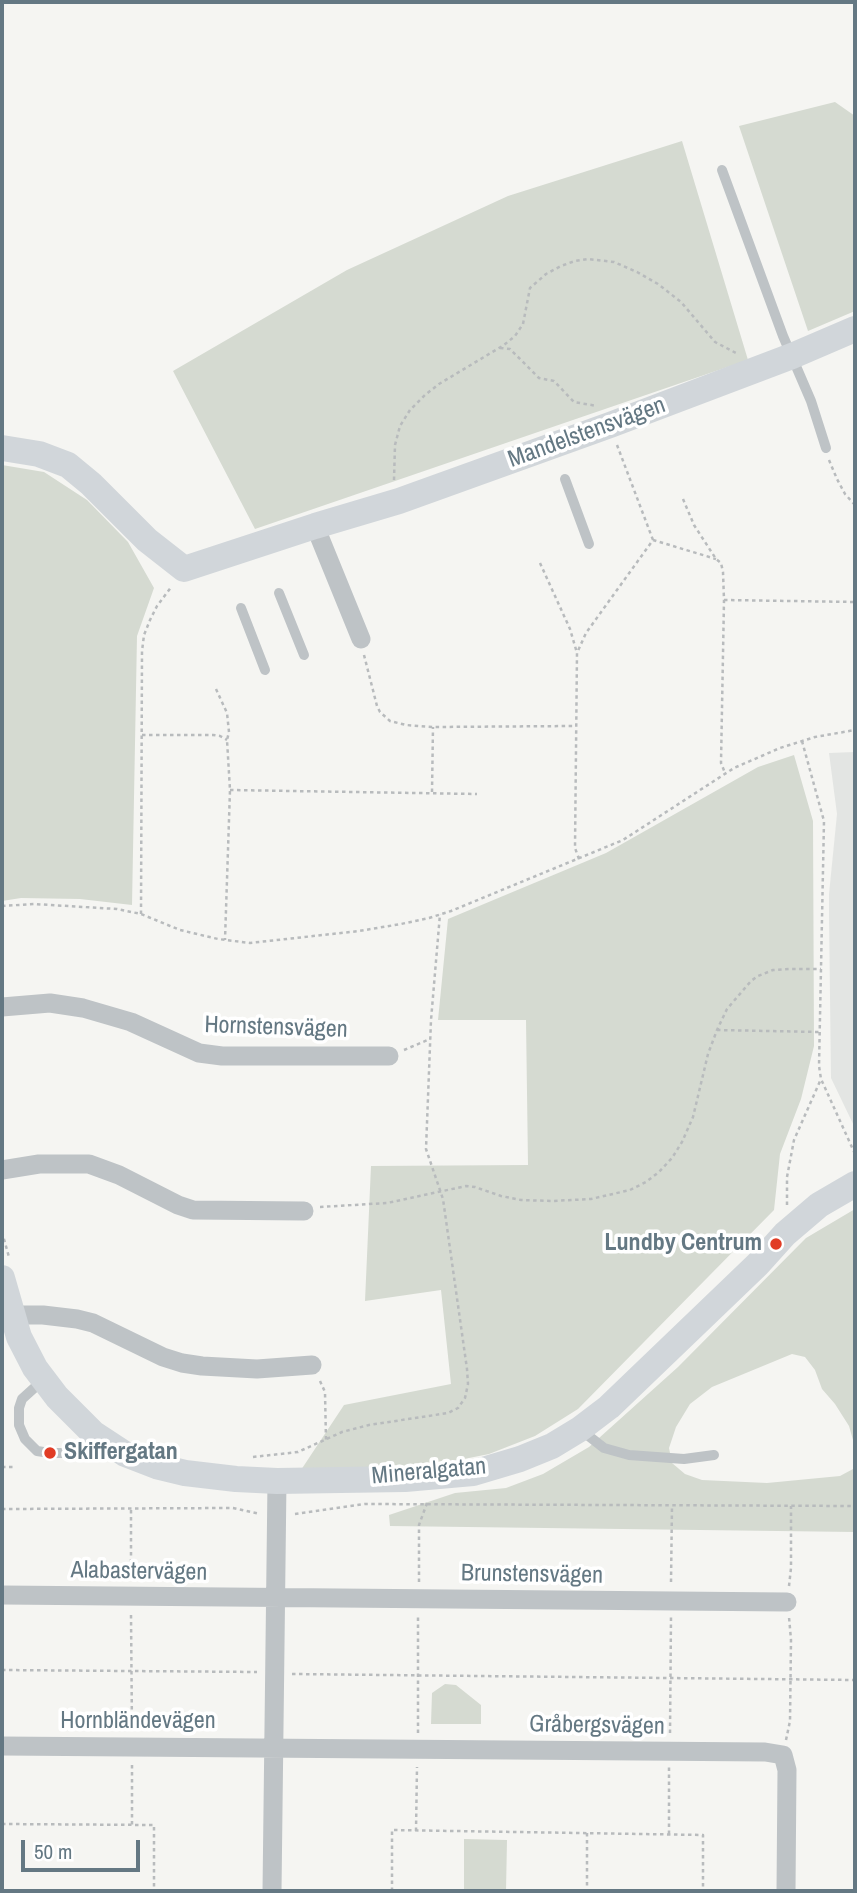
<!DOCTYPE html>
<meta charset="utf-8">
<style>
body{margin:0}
#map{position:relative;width:857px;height:1893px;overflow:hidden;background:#f5f5f2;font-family:"Archivo Narrow",sans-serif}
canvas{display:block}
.frame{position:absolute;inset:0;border:4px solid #647883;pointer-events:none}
.scale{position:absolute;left:21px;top:1840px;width:119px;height:32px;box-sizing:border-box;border:4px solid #647883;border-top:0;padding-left:9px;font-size:21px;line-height:24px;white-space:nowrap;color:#647883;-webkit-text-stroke:5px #fff;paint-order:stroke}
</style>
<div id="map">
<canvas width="857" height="1893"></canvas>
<div class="frame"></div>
<div class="scale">50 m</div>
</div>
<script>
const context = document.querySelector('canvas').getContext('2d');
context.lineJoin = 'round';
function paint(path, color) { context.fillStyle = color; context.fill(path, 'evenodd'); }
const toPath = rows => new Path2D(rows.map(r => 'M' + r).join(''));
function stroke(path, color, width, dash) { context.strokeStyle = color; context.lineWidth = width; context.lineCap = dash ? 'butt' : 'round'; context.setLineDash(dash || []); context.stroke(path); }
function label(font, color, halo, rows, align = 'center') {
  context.font = font + ' "Archivo Narrow",sans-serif'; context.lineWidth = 7; context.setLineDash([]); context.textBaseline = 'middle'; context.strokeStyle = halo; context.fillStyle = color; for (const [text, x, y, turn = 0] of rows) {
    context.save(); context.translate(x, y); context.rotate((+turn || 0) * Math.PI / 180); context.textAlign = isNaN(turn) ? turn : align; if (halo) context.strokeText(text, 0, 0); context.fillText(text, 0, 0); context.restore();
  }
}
paint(toPath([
 [855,752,855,1128,831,1078,829,915,829,894,837,814,829,753]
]), '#e3e5e3');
paint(toPath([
 [835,102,855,116,855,311,808,331,739,126],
 [682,141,748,360,255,529,173,371,347,270,508,196],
 [2,465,44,472,87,500,128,542,154,588,137,636,132,905,80,899,21,898,2,901],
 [794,755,813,821,814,1046,801,1099,780,1154,774,1210,578,1409,535,1436,489,1454,439,1464,301,1470,344,1405,451,1384,441,1290,365,1301,371,1166,528,1165,526,1020,438,1020,448,919,606,853,758,767],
 [855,1209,855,1532,390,1526,389,1515,455,1493,506,1488,543,1474,589,1447,678,1367,806,1238],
 [792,1354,805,1357,815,1370,822,1389,835,1404,849,1426,855,1447,853,1469,840,1476,767,1483,702,1480,685,1474,672,1463,669,1448,676,1427,690,1404,712,1387],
 [445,1684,456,1685,481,1705,481,1724,431,1724,432,1693],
 [464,1839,507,1840,506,1891,464,1891]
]), '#d5dad1');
stroke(toPath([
 [500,348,510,349,539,378,554,381,574,402,597,406],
 [617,445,653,540],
 [829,460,837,479,845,494,855,505],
 [394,480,395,445,400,426,410,410,425,395,439,384,504,345,515,336,523,324,530,288,546,274,561,266,575,261,588,259,614,262,637,272,658,284,681,302,715,342,736,353],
 [683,499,694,525,716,559,721,563,723,572,724,600,721,763,725,773],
 [653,540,716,559],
 [540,563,570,629,577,653],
 [724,600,855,602],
 [364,655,377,706,380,712,390,721,406,725,433,727,575,726],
 [216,689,227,713,229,732,227,740,230,790,225,940],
 [142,735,213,735,220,736,227,740],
 [802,741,824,821,819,1066,821,1079,855,1154],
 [230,790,477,794],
 [432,792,433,727],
 [579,859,575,848,577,653,586,633,653,540],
 [2,906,34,904,117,909,141,914,180,930,218,939,250,943,359,931,401,924,429,918,451,911,623,840,734,768,780,748,815,737,855,730],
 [141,914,142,651,144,635,150,620,157,606,172,586],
 [717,1030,819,1032],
 [404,1050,430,1039],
 [787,1205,787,1177,794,1140,821,1079],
 [320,1207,387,1203,466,1186,475,1187,501,1196,521,1200,552,1201,591,1199,630,1190,646,1182,659,1172,672,1158,682,1142,693,1117,708,1054,717,1030,727,1009,751,981,758,976,773,970,790,969,821,969],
 [2,1232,9,1257],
 [2,1365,2,1357],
 [320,1381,325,1392,326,1440],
 [253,1457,298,1452,342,1432,369,1425,448,1413,458,1408,465,1398,468,1384,467,1369,443,1199,426,1149,431,1020,440,914],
 [2,1467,15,1467],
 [2,1509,233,1508,260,1514],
 [131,1510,131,1580],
 [295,1514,365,1504,855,1506],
 [419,1582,419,1525,427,1503],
 [671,1582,672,1505],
 [789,1586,791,1568,791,1506],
 [131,1615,132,1731],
 [2,1670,257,1672],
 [292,1674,855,1680],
 [418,1733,418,1617],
 [670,1733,671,1617],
 [786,1740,790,1721,791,1640,789,1617],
 [132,1765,132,1825],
 [2,1824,154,1825,154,1891],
 [416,1831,417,1767],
 [587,1833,587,1891],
 [669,1834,669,1767],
 [392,1891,392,1830,703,1835,703,1891]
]), '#b8bbbd', 2.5, [3.5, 3.5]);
stroke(toPath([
 [722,170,783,336,811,401,826,448],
 [565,479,589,544],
 [279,593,304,655],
 [241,608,265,670],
 [43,1380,22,1399,19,1408,19,1425,25,1439,37,1451,50,1453,107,1453,110,1449],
 [581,1430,604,1448,629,1455,684,1459,714,1455]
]), '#bec3c6', 10);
stroke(toPath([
 [315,526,361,639],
 [2,1007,50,1003,83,1008,131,1022,199,1053,222,1056,389,1056],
 [2,1170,39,1164,89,1164,119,1175,178,1205,193,1210,304,1211],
 [3,1322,13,1315,43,1315,77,1319,93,1323,163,1357,182,1363,202,1366,257,1369,312,1365],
 [2,1595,787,1602],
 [2,1746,765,1752,783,1755,787,1770,786,1891],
 [272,1891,277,1481]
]), '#bec3c6', 19);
stroke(toPath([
 [2,448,39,454,68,465,91,484,147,540,184,569,315,526,399,501,610,425,792,356,855,329],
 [2,1278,19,1337,35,1368,57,1397,93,1433,125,1454,156,1466,185,1473,236,1479,277,1481,405,1479,473,1473,520,1459,552,1446,580,1429,609,1407,758,1264,785,1234,819,1205,855,1184]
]), '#d1d6da', 26);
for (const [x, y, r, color] of [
 [776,1244,7,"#e13c25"],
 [50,1453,7,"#e13c25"]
]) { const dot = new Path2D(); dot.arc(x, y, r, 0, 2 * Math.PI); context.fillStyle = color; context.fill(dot); stroke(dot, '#fff', 2.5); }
label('24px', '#647883', '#fff', [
 ["Mandelstensvägen",587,433,-20],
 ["Hornstensvägen",276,1028,2],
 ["Mineralgatan",429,1472,-5],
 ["Alabastervägen",139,1572,1],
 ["Brunstensvägen",532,1575,1],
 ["Hornbländevägen",138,1722],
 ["Gråbergsvägen",597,1726,1]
]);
label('bold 24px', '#647883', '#fff', [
 ["Lundby Centrum",762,1244],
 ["Skiffergatan",64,1453,"left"]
], 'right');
</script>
